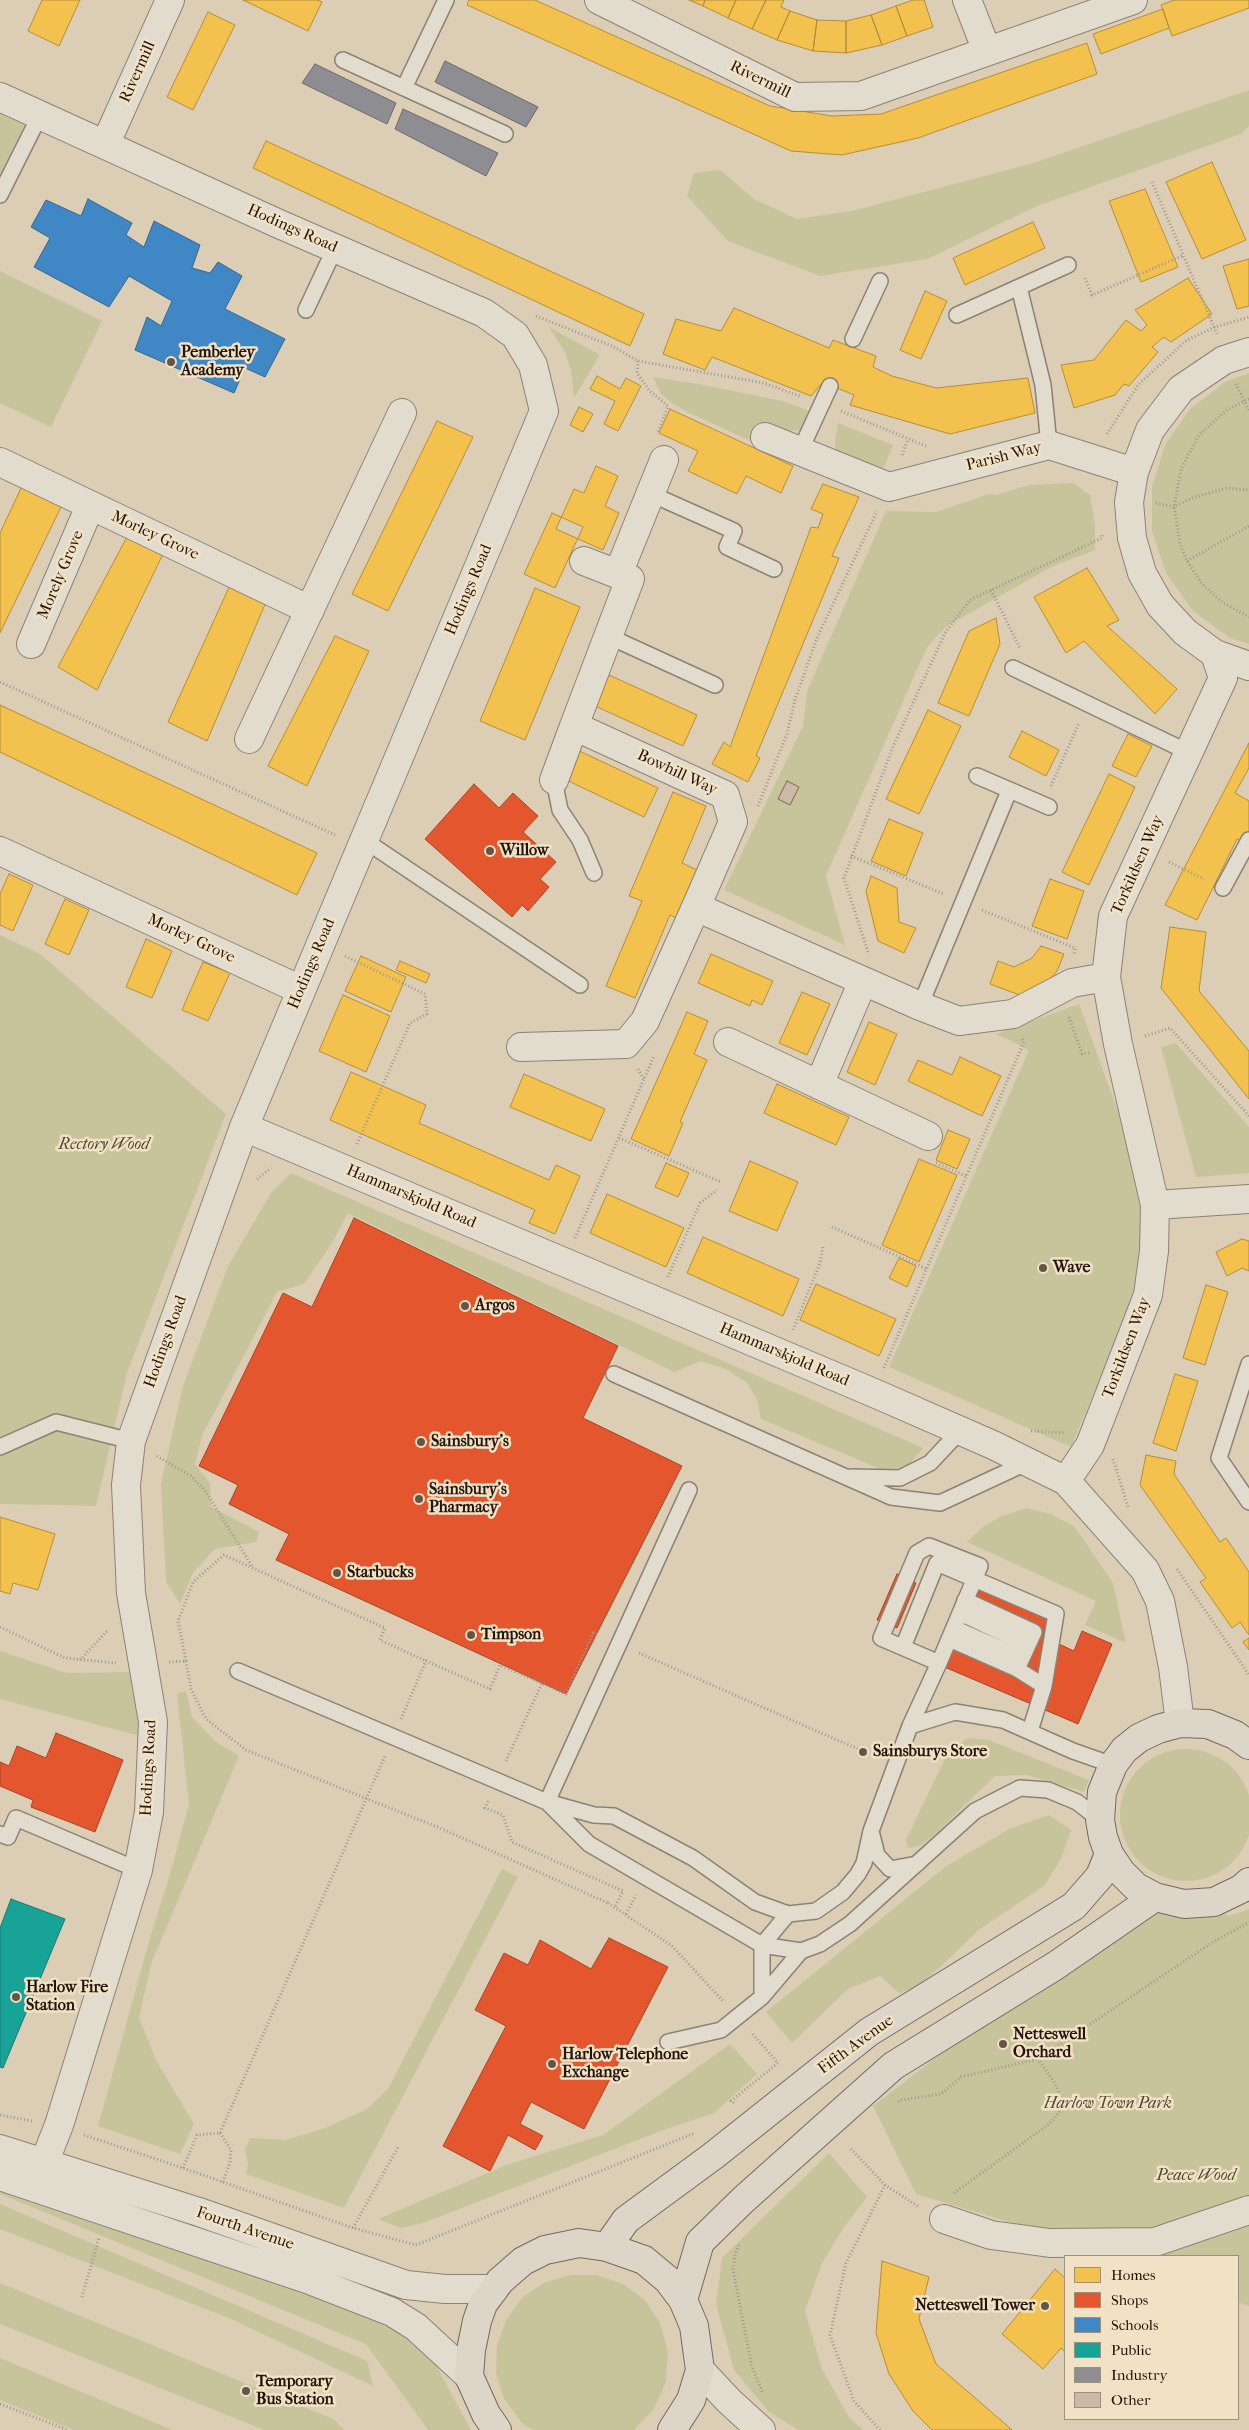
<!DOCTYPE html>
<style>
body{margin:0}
#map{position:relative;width:1249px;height:2430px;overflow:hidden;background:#dcceb5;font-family:"IM FELL French Canon",serif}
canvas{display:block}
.legend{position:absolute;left:1064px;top:2255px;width:175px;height:165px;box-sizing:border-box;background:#f2e2c5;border:1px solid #9f907b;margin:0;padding:6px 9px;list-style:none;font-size:15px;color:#23140d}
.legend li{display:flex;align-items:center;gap:10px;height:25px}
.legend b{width:25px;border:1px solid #9f907b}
</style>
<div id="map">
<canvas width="1249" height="2430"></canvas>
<ul class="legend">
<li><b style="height:14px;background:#f2c14e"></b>Homes</li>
<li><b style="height:14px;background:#e4572e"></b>Shops</li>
<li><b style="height:14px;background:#3f88c5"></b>Schools</li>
<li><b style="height:14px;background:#17a398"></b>Public</li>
<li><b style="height:14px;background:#8d8d92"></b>Industry</li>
<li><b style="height:14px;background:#ceb9a9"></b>Other</li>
</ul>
</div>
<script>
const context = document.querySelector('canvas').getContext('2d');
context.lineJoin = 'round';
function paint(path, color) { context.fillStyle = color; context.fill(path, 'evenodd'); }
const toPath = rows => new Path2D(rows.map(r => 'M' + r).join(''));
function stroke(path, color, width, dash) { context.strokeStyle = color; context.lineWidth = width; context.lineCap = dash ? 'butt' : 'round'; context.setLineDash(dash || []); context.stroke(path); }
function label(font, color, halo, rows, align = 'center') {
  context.font = font + ' "IM FELL French Canon",serif'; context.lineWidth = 5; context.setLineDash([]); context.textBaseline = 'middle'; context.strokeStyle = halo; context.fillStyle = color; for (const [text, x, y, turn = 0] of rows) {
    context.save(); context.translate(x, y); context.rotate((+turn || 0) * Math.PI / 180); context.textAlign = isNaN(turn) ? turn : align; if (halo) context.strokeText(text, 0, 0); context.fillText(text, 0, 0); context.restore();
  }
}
paint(toPath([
 [1249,90,1249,126,1241,134,1037,206,927,259,820,276,728,241,687,196,694,173,720,170,754,199,797,219,852,211,1030,164],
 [0,112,26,122,0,177],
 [0,271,102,321,51,427,0,403],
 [549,327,600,355,574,398,571,370,565,352],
 [1249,373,1249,644,1230,638,1193,611,1166,573,1152,531,1152,487,1165,445,1190,409,1225,382],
 [653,377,699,384,783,401,817,414,801,430,788,431,760,423,751,441,687,412,672,403,661,394],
 [838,423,893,445,882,472,836,451,835,441],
 [1073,483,1090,495,1095,525,1095,550,1053,566,947,626,927,647,826,876,845,945,724,890,803,726,807,691,886,511,936,512,989,494,996,495,1029,485],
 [0,935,40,954,226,1114,127,1373,96,1506,0,1504],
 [1079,1004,1140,1172,1145,1270,1071,1447,889,1367,1029,1050,996,1034],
 [1176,1043,1249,1127,1249,1173,1196,1177,1161,1047],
 [291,1173,923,1448,908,1466,885,1471,761,1419,757,1399,747,1383,728,1370,701,1361,674,1372,348,1213,332,1243,304,1284,277,1292,202,1436,195,1464,210,1483,211,1507,259,1532,256,1542,215,1549,193,1573,180,1604,166,1582,161,1484,183,1386,228,1266,271,1193],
 [1026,1508,1051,1514,1075,1527,1113,1583,1126,1643,1085,1625,1096,1601,967,1542,984,1526,1000,1517],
 [0,1651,67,1673,133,1672,148,1738,0,1699],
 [186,1691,192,1717,216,1742,239,1756,151,1964,139,2018,157,2062,194,2124,180,2154,98,2126,150,1938,170,1874,189,1804,177,1694],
 [968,1738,989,1740,1089,1780,1084,1792,1027,1775,995,1776,932,1837,919,1846,908,1848,906,1840,948,1752],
 '1120 1815a66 66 0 1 1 132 0a66 66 0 1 1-132 0Z',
 [1049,1815,1071,1830,1061,1859,1044,1886,980,1929,921,1985,899,1993,880,1976,848,1989,792,2043,766,2012,945,1867,1009,1829],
 [502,1869,518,1877,344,2208,246,2174,248,2162,245,2150,250,2138,286,2140,325,2128,367,2109,388,2089],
 [1155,1897,1198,1903,1230,1916,1249,1909,1249,2306,1238,2302,1238,2256,1122,2256,916,2194,873,2106,1055,1966],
 [730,2044,757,2074,714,2113,666,2129,423,2223,401,2228,378,2219,509,2164,603,2135],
 [829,2153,867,2197,844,2227,822,2263,805,2311,822,2369,849,2417,863,2430,798,2430,769,2412,734,2370,716,2304,722,2258],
 [0,2187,373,2314,431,2356,471,2430,428,2430,366,2344,0,2194],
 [0,2204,367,2361,373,2386,231,2319,0,2229],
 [570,2275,597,2275,623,2284,645,2300,660,2323,668,2352,666,2382,654,2409,634,2430,533,2430,522,2423,504,2399,496,2373,497,2345,506,2320,522,2298,544,2283],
 [0,2283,333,2419,345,2430,264,2430,0,2324],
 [0,2358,173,2430,74,2430,0,2400]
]), '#c7c49c');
const homes = toPath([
 [42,0,80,0,59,46,28,31,42,0],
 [243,0,317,0,322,2,308,31,243,0],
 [469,0,535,0,770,106,832,116,881,114,1087,43,1097,74,918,138,842,155,791,151,467,5,469,0],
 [689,0,705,0,703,6,689,0],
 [705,0,736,0,728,18,703,6,705,0],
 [736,0,766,0,752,29,728,18,736,0],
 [766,0,784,0,781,7,790,11,777,40,752,29,766,0],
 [913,0,924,0,933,27,907,36,896,6,913,0],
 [1174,0,1249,0,1249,8,1172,36,1161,5,1174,0],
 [896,6,907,36,882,45,871,15,896,6],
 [1163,9,1169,28,1101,54,1093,34,1163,9],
 [790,11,817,20,813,51,777,40,790,11],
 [208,12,235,25,193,110,167,97,208,12],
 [871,15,882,45,846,53,846,21,871,15],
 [817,20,846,21,846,53,813,51,817,20],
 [266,141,644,314,630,346,253,168,266,141],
 [1212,162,1246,240,1202,259,1166,182,1212,162],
 [1145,189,1178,267,1141,282,1109,201,1145,189],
 [1033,222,1045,248,965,285,953,258,1033,222],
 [1249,259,1249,306,1237,309,1223,266,1249,259],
 [1188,278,1212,314,1171,342,1164,337,1152,347,1158,352,1129,386,1124,384,1115,395,1074,408,1061,365,1094,360,1126,320,1141,331,1147,325,1135,310,1188,278],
 [925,291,947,301,921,359,900,350,925,291],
 [734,308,829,348,833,340,876,356,873,367,892,376,936,388,1028,378,1035,413,950,434,850,405,854,395,823,382,811,396,712,357,705,370,663,354,676,319,721,331,734,308],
 [597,376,620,389,626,378,641,386,618,431,604,424,615,401,590,389,597,376],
 [579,407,593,414,583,432,570,425,579,407],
 [670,409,793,466,781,493,746,476,737,494,688,471,698,451,659,433,670,409],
 [437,421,473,437,388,611,352,594,437,421],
 [596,466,618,476,605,506,619,513,603,550,556,529,574,489,584,493,596,466],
 [823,484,859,497,832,556,839,558,756,756,760,758,748,782,712,764,724,742,730,747,811,527,818,528,823,514,811,509,823,484],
 [22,486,62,505,0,633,0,533,22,486],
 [552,513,583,527,555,588,524,574,552,513],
 [128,535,164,552,97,690,58,667,128,535],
 [1087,568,1119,620,1107,626,1177,689,1155,714,1084,641,1066,653,1034,597,1087,568],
 [230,585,266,602,207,741,168,722,230,585],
 [535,588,580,607,525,740,480,721,535,588],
 [996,618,1000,644,969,716,938,703,969,631,996,618],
 [335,636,369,651,307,786,268,766,335,636],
 [609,675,697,715,683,746,595,706,609,675],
 [0,705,317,853,297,895,0,752,0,705],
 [928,710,961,726,919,814,886,799,928,710],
 [1022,731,1059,750,1046,776,1009,757,1022,731],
 [1128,734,1152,746,1136,777,1112,766,1128,734],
 [1249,743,1249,768,1235,793,1249,801,1249,846,1237,839,1197,920,1165,905,1249,743],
 [571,747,658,788,644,817,558,776,571,747],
 [1109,774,1135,787,1089,885,1062,872,1109,774],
 [673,792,706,806,682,863,697,870,676,918,670,915,635,998,606,986,642,901,629,896,673,792],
 [889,819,923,833,906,876,871,861,889,819],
 [9,874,33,885,13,931,0,925,0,894,9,874],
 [871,876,897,888,899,922,916,928,904,953,878,941,866,891,871,876],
 [1050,879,1084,891,1067,939,1032,926,1050,879],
 [65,899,89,910,69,955,45,944,65,899],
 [1170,927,1206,932,1199,991,1249,1051,1249,1099,1161,988,1170,927],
 [146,939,172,951,152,998,126,987,146,939],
 [1041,946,1064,954,1057,971,1033,1000,990,984,998,961,1014,967,1032,958,1041,946],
 [711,954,773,981,762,1005,752,1000,750,1006,698,983,711,954],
 [361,956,406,977,391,1012,345,991,361,956],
 [400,961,430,974,426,983,396,970,400,961],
 [203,962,230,973,208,1021,182,1010,203,962],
 [802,992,830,1004,807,1055,779,1043,802,992],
 [343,995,390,1016,366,1072,319,1051,343,995],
 [687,1012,708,1021,694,1054,707,1060,680,1122,683,1123,669,1156,631,1139,687,1012],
 [869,1022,897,1034,875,1085,847,1072,869,1022],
 [960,1057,1001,1076,982,1116,908,1081,918,1060,952,1075,960,1057],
 [351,1072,426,1105,419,1123,549,1180,556,1165,580,1176,555,1234,529,1223,535,1210,330,1120,351,1072],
 [524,1074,605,1109,591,1141,510,1107,524,1074],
 [777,1084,849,1117,836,1145,764,1113,777,1084],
 [948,1130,970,1139,957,1169,936,1160,948,1130],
 [919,1159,957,1175,919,1262,882,1245,919,1159],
 [750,1161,798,1182,777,1231,729,1211,750,1161],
 [666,1163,689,1173,678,1197,655,1187,666,1163],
 [607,1194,684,1228,666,1267,590,1233,607,1194],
 [703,1237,799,1279,783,1316,687,1273,703,1237],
 [1242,1239,1249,1241,1249,1271,1242,1268,1227,1276,1216,1252,1242,1239],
 [899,1258,916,1266,907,1287,889,1278,899,1258],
 [816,1284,896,1319,879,1356,800,1320,816,1284],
 [1206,1285,1228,1292,1205,1365,1183,1358,1206,1285],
 [1175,1374,1198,1381,1176,1451,1153,1443,1175,1374],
 [1146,1455,1176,1461,1174,1474,1220,1542,1226,1538,1249,1572,1249,1635,1240,1622,1232,1628,1200,1582,1206,1578,1140,1485,1146,1455],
 [0,1517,55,1534,38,1590,13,1583,10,1594,0,1591,0,1517],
 [1249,1638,1249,1650,1243,1642,1249,1638],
 [882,2261,929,2277,919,2319,936,2364,1012,2430,932,2430,913,2411,889,2374,876,2333,882,2261],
 [1055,2269,1065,2278,1065,2352,1061,2348,1043,2369,1002,2334,1055,2269]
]);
paint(homes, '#f2c14e');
stroke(homes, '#b48d3a', 1);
const shops = toPath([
 [474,784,499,808,513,793,538,816,523,832,556,862,540,879,549,887,528,911,522,905,512,917,425,839,474,784],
 [354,1218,618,1346,583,1418,682,1466,566,1694,276,1560,289,1534,229,1504,238,1485,199,1466,283,1293,312,1307,354,1218],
 [897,1574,916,1583,897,1628,877,1620,897,1574],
 [978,1584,1055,1617,1046,1638,1074,1651,1082,1631,1112,1644,1078,1724,942,1666,978,1584],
 [56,1733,123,1760,95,1832,31,1807,33,1800,0,1786,0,1762,9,1766,17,1746,46,1758,56,1733],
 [609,1938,668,1967,584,2129,531,2102,520,2124,543,2136,535,2150,508,2135,490,2171,443,2146,506,2026,475,2010,504,1953,528,1965,540,1940,591,1969,609,1938]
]);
paint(shops, '#e4572e');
stroke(shops, '#aa4324', 1);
const schools = toPath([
 [88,199,132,223,126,235,144,247,154,221,200,245,192,268,210,273,218,262,242,276,225,309,285,339,265,377,245,368,234,393,135,350,147,317,161,326,172,301,129,276,109,307,34,267,50,238,31,227,46,200,81,216,88,199]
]);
paint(schools, '#3f88c5');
stroke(schools, '#37658e', 1);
const public = toPath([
 [11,1899,65,1919,3,2068,0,2067,0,1928,11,1899]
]);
paint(public, '#17a398');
stroke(public, '#1b786e', 1);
const industry = toPath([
 [445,61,538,107,526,127,435,82,445,61],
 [315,64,396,103,387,124,302,83,315,64],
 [403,109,498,153,486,176,395,129,403,109]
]);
paint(industry, '#8d8d92');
stroke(industry, '#6d696a', 1);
const building = toPath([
 [787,781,799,787,790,805,778,799,787,781]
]);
paint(building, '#ceb9a9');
stroke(building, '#72695c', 1);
const service = toPath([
 [343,60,505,134],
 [404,88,446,0],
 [0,195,40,115],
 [1019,287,1043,385,1049,445],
 [306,310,335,248],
 [957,315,1068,265],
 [853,339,880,281],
 [800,451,830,386],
 [651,494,734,531,727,547,774,569],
 [608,636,715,685],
 [1013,668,1190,753],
 [977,776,1049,807],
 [554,780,560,810,580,840,594,873],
 [364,840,580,985],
 [1223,888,1249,840],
 [920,1006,1009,791],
 [1249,1364,1219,1458,1249,1502],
 [614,1374,891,1497,940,1503,1026,1463],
 [0,1447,56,1422,131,1441],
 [851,1477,900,1478,930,1463,960,1431],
 [965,1600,1034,1632,1017,1669,1044,1686,1030,1731],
 [960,1613,1028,1645],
 [954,1628,1022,1658],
 [949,1639,1017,1669],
 [903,1647,937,1563,1056,1614,1044,1686],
 [238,1671,547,1802,594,1815,614,1816,693,1858,755,1902,788,1914,816,1911,843,1892,858,1874,864,1863,871,1831,910,1726,955,1712,1003,1720,1073,1751,1113,1765],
 [910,1726,939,1663,980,1566,929,1546,917,1553,881,1638,939,1663],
 [547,1802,689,1490],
 [547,1802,589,1844,762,1945,801,1951],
 [0,1834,8,1837,16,1818,138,1870],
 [872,1835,877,1855,890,1869,917,1864],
 [762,1997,762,1945,788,1914],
 [668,2042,721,2030,762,1997,801,1951,820,1944,850,1924,975,1811,1020,1788,1048,1790,1077,1802,1100,1820]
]);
const minor = toPath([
 [599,0,795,97,861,96,1133,0],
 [967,0,987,51],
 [0,97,279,224,484,313,515,335,533,365,544,411,244,1127,131,1441,126,1485,131,1593,153,1722,149,1812,138,1870,59,2125,44,2163],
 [105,145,170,0],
 [1249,352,1224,360,1181,389,1150,430,1134,472,1129,502,1132,538,1142,573,1160,605,1185,632,1215,654,1249,666],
 [765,437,889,487,1049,445,1134,472],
 [0,462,310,610],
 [618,574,664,460],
 [31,644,90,506],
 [574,726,630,579,584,561],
 [249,739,402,413],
 [554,780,574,726,725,795,733,822,696,907,920,1006,959,1021,1013,1014,1072,983,1106,977],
 [0,851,301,990],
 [728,1042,928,1136],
 [521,1047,626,1044,645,1021,696,907],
 [819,1085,863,981],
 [244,1127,874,1393,993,1445,1066,1481,1145,1570,1160,1601,1173,1667,1180,1723],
 [1155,1205,1249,1199],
 [1066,1481,1090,1445,1148,1295,1154,1251,1155,1205,1118,1044,1106,977,1113,916,1223,678,1215,654],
 [944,2219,991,2235,1050,2243,1155,2242,1249,2210]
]);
const tertiary = toPath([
 [0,2149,199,2212,406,2285,445,2289,494,2289],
 [0,2176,307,2279,392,2312,416,2327,469,2376],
 [700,2370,729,2401,761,2430]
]);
const primary = toPath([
 [1249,1745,1235,1735,1208,1724,1180,1723,1158,1729,1139,1738,1124,1750,1113,1765,1102,1792,1100,1820,1103,1837,1109,1854,1121,1872,1136,1887,1155,1897,1184,1904,1214,1902,1241,1889,1249,1882],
 [607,2247,626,2220,713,2156,869,2032,1074,1906,1100,1876,1109,1854],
 [683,2300,700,2242,743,2200,893,2066,1055,1966,1155,1897],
 [497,2430,486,2414,469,2376,471,2350,477,2321,483,2304,500,2281,523,2261,545,2250,579,2243,607,2247,644,2260,668,2280,683,2300,694,2326,700,2370,691,2400,672,2430]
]);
stroke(service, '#8c8274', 18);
stroke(minor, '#8c8274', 30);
stroke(tertiary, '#8c8274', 30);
stroke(primary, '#72695c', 30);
stroke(toPath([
 [1152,182,1217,334],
 [1085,278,1092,295,1184,255],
 [536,316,612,346,638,361,764,383,802,397],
 [638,361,637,373,649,390,668,406,657,434],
 [1236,384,1249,411],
 [1249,399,1228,409,1199,435,1181,469,1174,507,1180,544,1187,561,1202,584,1222,602,1249,617],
 [841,411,928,447],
 [1107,434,1138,385,1187,340,1215,327,1249,317],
 [902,455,908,439],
 [1156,503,1174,507,1192,498,1227,488,1249,490],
 [1187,561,1249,526],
 [991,590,1020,648],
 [0,682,335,835],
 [1051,786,1079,723],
 [758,806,787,734,795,700,817,638,877,511],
 [851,856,944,894],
 [1169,862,1204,879],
 [982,910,1075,948,1074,956],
 [868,952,844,878,892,749,945,633,970,600,1102,538,1102,535],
 [345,956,425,994,427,1014,410,1023,357,1144],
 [1069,1017,1082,1054,1091,1052],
 [1145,1036,1170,1028,1249,1116],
 [638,1069,644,1080],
 [619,1138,721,1182],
 [936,1163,966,1176],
 [257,1179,271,1168],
 [832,1227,927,1269],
 [575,1238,654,1056],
 [668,1277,700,1203,717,1190],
 [793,1330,820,1263,823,1246],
 [884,1368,1024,1042,1022,1038],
 [1031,1431,1066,1433],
 [157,1456,191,1476,206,1492,252,1566],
 [1113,1459,1128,1507],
 [1177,1569,1249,1675],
 [0,1627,65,1658,116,1663],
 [639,1653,860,1750],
 [80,1660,108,1630],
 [169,1662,186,1661,178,1621,193,1582,224,1555,385,1628,380,1640,426,1661],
 [401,1719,426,1661,490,1689,500,1665,566,1694,593,1633,599,1635],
 [506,1761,542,1683],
 [488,1801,485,1808,503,1815,512,1842,623,1891,615,1907],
 [608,1903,672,1946,723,2001],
 [626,1914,636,1895],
 [898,2102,901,2100,941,2094,961,2077,1038,2059],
 [734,2103,731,2101,778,2063,751,2032],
 [0,2115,32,2121],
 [220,2133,231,2150,230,2162,223,2182],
 [84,2135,183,2168,353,2228,416,2245,695,2133],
 [851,2149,885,2185,919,2207],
 [183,2168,197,2135,220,2133,385,1756],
 [954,2193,1049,2124,1060,2111,1061,2097,1054,2082,1038,2059,1213,1942,1249,1922],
 [353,2228,398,2147],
 [739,2245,735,2254,733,2270,752,2367,763,2393],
 [82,2297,99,2238],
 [0,2404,68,2430],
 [880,2430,854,2401,830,2335,846,2263,885,2185]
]), '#9e988e', 3, [1, 2.5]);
stroke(service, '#e2dccf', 15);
stroke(minor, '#e2dccf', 28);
stroke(tertiary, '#e2dccf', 28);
stroke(primary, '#ddd6c8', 28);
stroke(toPath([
 [186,1661,191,1689,206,1719,246,1750,442,1829,608,1903]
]), '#9e988e', 3, [1, 2.5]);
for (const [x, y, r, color] of [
 [171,362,5,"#645548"],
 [490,851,5,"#645548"],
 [1043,1268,5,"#645548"],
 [465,1306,5,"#645548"],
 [421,1442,5,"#645548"],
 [419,1499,5,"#645548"],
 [337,1573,5,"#645548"],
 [471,1635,5,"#645548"],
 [863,1752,5,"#645548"],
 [16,1997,5,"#645548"],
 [1003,2044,5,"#645548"],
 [552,2064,5,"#645548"],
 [1045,2306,5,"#645548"],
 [246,2391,5,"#645548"]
]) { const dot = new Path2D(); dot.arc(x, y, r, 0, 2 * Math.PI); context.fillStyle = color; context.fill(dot); stroke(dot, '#f2e2c5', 2); }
label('16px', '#23140d', '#f2e2c5', [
 ["Rivermill",138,72,-66],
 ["Rivermill",760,80,26],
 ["Hodings Road",292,229,24],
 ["Parish Way",1004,457,-14],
 ["Morley Grove",155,536,25],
 ["Morely Grove",61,575,-67],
 ["Hodings Road",469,590,-67],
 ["Bowhill Way",677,773,25],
 ["Torkildsen Way",1138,865,-66],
 ["Morley Grove",191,939,25],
 ["Hodings Road",312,964,-67],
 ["Hammarskjold Road",411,1197,23],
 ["Hodings Road",166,1342,-70],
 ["Torkildsen Way",1127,1348,-69],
 ["Hammarskjold Road",784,1355,23],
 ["Hodings Road",149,1768,-87],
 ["Fifth Avenue",856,2045,-36],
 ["Fourth Avenue",245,2229,19]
]);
label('bold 16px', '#23140d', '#f2e2c5', [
 ["Pemberley",181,353],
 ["Academy",181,371],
 ["Willow",500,851],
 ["Wave",1053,1268],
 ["Argos",475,1306],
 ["Sainsbury's",431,1442],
 ["Sainsbury's",429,1490],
 ["Pharmacy",429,1508],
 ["Starbucks",347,1573],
 ["Timpson",481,1635],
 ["Sainsburys Store",873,1752],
 ["Harlow Fire",26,1988],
 ["Station",26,2006],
 ["Netteswell",1013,2035],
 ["Orchard",1013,2053],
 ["Harlow Telephone",562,2055],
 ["Exchange",562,2073],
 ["Netteswell Tower",1035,2306,"right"],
 ["Temporary",256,2382],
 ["Bus Station",256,2400]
], 'left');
label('italic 16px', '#4f4632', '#f2e2c5', [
 ["Rectory Wood",104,1145],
 ["Harlow Town Park",1108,2104],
 ["Peace Wood",1196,2176]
]);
</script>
